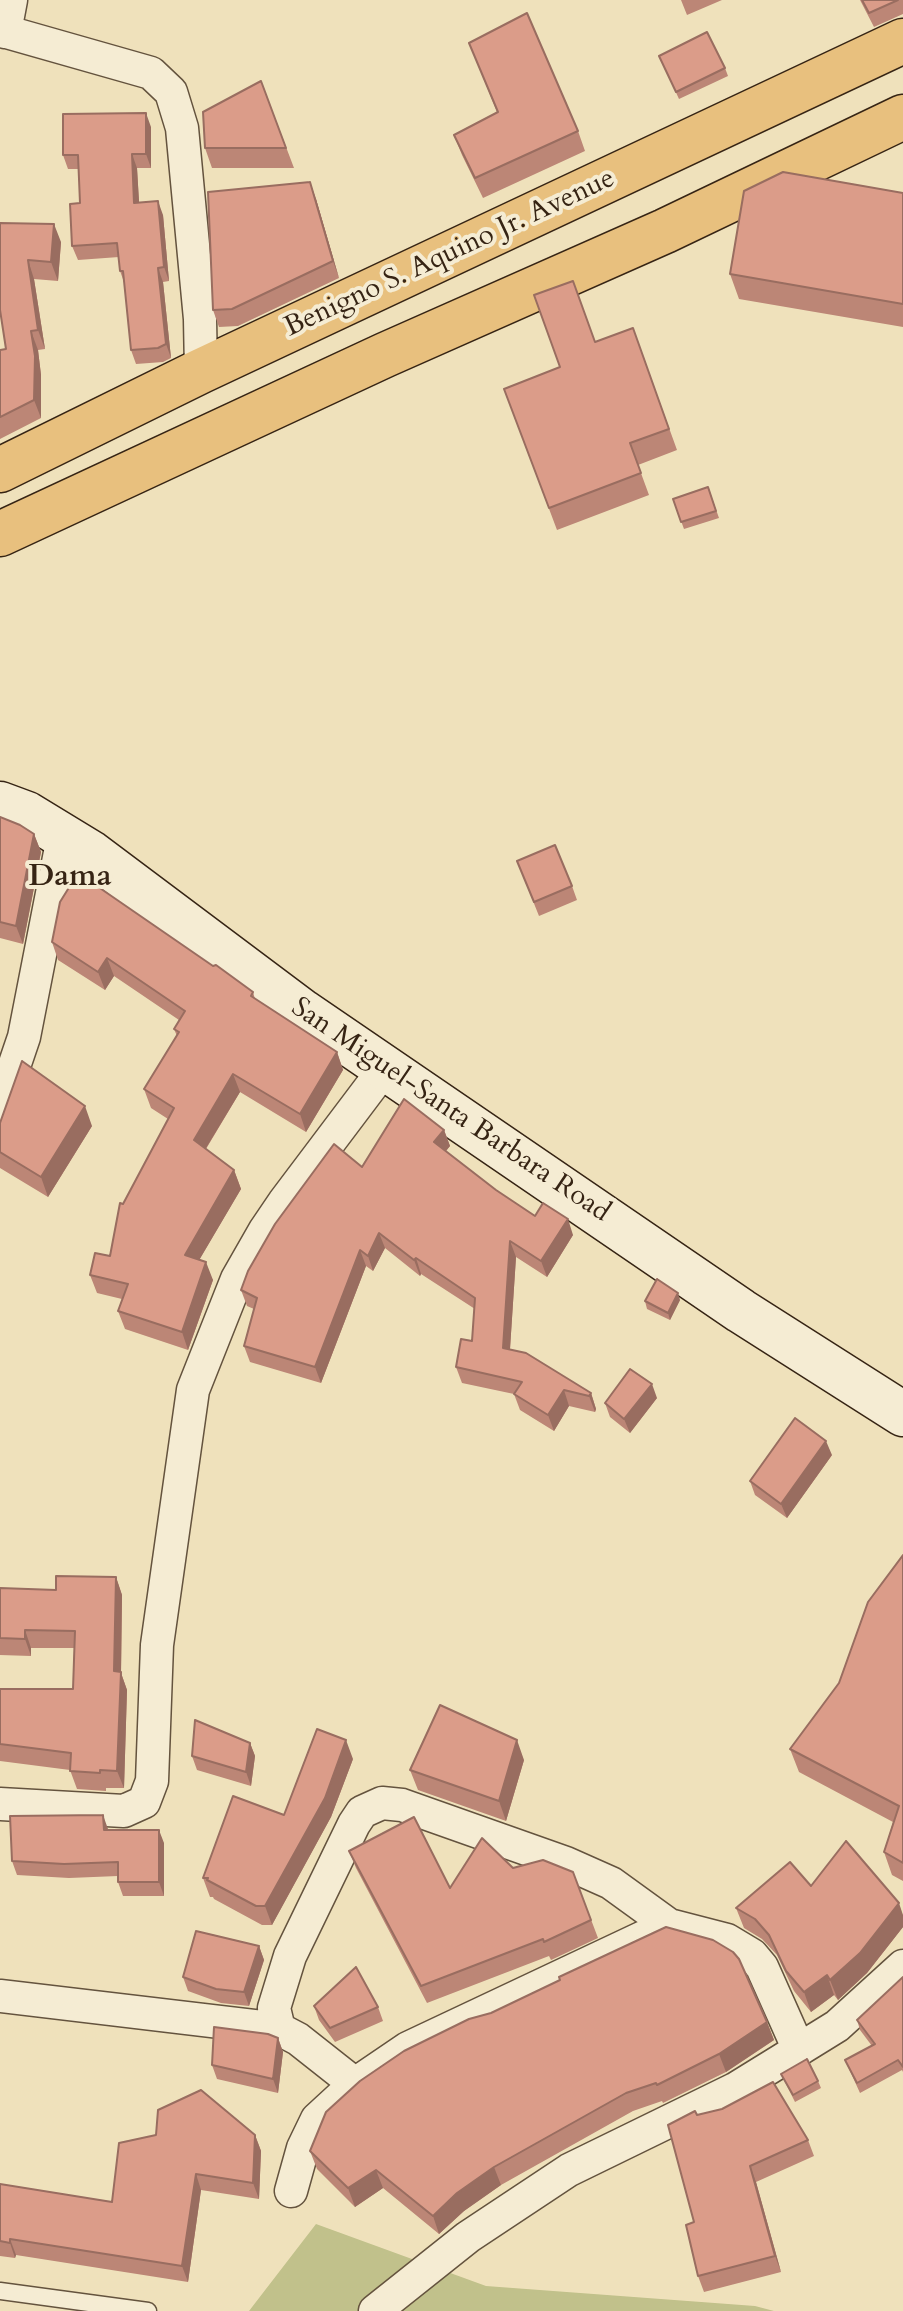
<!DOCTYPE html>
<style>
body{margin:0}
canvas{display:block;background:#efe1bb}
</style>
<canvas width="903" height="2311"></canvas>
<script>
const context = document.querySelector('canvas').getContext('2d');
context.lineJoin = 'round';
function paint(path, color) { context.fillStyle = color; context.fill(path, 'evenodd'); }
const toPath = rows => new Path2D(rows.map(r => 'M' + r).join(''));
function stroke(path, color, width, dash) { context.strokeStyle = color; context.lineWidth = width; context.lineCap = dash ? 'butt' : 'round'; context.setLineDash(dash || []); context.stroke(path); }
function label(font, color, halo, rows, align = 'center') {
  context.font = font + ' Cardo,serif'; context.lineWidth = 8; context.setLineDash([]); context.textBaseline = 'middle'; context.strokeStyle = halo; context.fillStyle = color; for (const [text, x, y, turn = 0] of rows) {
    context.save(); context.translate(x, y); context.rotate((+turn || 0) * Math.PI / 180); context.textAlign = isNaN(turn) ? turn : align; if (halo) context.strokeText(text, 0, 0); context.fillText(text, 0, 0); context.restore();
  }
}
paint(toPath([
 [316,2224,486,2286,755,2306,774,2311,249,2311]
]), '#c1c18b');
const service = toPath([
 [0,2291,148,2311]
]);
const minor = toPath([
 [0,30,151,73,171,92,182,128,200,319,201,371],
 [5,32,11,0],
 [0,1108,24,1037,63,837],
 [0,1804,124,1811,144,1802,152,1781,157,1645,193,1390,237,1279,265,1230,284,1202,385,1068],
 [0,1996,279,2029,298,2039,355,2084],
 [279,2029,274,2008,290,1956,354,1824,362,1812,382,1803,402,1805,566,1863,611,1883,669,1925],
 [291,2191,303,2148,317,2119,355,2084,408,2048,669,1925,727,1940,752,1955,762,1967,799,2050],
 [375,2311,468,2237,569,2170,735,2089,837,2026,903,1966]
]);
const secondary = toPath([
 [0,804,27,814,91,853,303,1012,741,1311,903,1414]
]);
const primary = toPath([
 [0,470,201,371,903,41],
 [0,534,385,355,665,231,903,117]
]);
stroke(service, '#64533e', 19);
stroke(minor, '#64533e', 35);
stroke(secondary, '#362414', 47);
stroke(primary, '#362414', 47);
stroke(service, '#f5ecd3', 16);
stroke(minor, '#f5ecd3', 32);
stroke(secondary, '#f5ecd3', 44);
stroke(primary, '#e8c07e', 44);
paint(toPath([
 [681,0,722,0,687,15],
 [860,0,903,0,903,14,874,27],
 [469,43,578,131,585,151,483,198,462,155,454,135,497,112],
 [659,56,725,68,728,76,679,99],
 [261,81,294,168,212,168,205,148],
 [151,127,151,168,137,168,139,203,163,215,169,281,163,282,171,358,163,362,136,364,131,350,124,282,120,271,119,257,78,260,72,246,80,203,79,169,68,169,63,155],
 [903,193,903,327,739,299,730,274],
 [316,199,339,278,238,326,219,327,213,310],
 [0,223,61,242,58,281,34,279,45,349,38,350,41,375,41,418,0,439,0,350,6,349],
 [633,328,677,450,638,465,649,495,557,530,504,389,560,367,595,342],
 [708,487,719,518,684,529,673,499],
 [0,817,34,834,41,852,23,944,0,938],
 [517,861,572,886,577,900,539,916],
 [52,942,253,992,255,999,337,1052,343,1070,306,1132,240,1092,206,1149,234,1170,241,1189,199,1260,213,1280,188,1350,125,1329,118,1311,122,1299,97,1293,90,1275,110,1256,123,1204,168,1119,151,1108,144,1089,177,1036,174,1029,179,1020,114,976,105,990,58,960],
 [0,1123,92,1126,48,1197,0,1168],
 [444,1130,450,1146,446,1151,496,1190,535,1216,573,1235,547,1277,516,1257,510,1349,591,1393,596,1409,595,1412,569,1406,554,1431,520,1410,514,1394,462,1383,456,1367,472,1341,475,1309,421,1274,420,1276,385,1248,373,1271,366,1266,321,1383,250,1362,244,1346,254,1309,247,1306,241,1290,362,1167],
 [680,1300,670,1320,647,1309,645,1301],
 [657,1398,630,1433,610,1417,605,1403],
 [832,1455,787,1518,755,1495,750,1481],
 [903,1555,903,1881,892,1875,884,1852,893,1822,799,1772,790,1749,839,1683],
 [116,1577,122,1595,121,1673,127,1690,124,1788,106,1788,106,1791,77,1789,70,1770,0,1761,0,1689,73,1689,74,1648,31,1648,31,1656,0,1655,0,1588,56,1590],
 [250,1743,255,1756,251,1786,197,1770,192,1756],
 [353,1759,331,1817,272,1925,262,1925,214,1899,213,1897,210,1897,203,1878],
 [524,1760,506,1821,418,1790,410,1770],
 [108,1830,164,1843,164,1896,123,1896,118,1882,118,1876,69,1878,17,1875,12,1861],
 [349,1851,450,1888,513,1868,573,1872,598,1938,551,1960,549,1956,427,2003,356,1868],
 [811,1886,903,1915,903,1927,867,1973,838,2000,834,1995,811,2012,794,1991,777,1955,762,1939,744,1928,736,1908],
 [259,1946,264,1960,249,2006,221,2003,188,1991,183,1977],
 [903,1977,903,2072,902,2070,860,2093,845,2060,872,2046,860,2030,857,2020],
 [314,2006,378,2007,383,2021,335,2042,319,2020],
 [767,2022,774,2040,726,2072,663,2103,662,2101,633,2111,501,2185,464,2211,439,2234,383,2188,355,2207,317,2169,310,2151],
 [278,2038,283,2052,278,2093,217,2079,212,2065],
 [781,2074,818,2081,821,2088,795,2102],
 [697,2115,808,2140,814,2156,756,2182,781,2272,704,2292,698,2276,694,2222],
 [255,2135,261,2151,259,2199,201,2190,188,2282,16,2255,15,2258,0,2256,0,2184,112,2202]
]), '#bc8676');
paint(toPath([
 [146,113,151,127,151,168,146,154],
 [132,154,137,168,140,217,134,203],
 [310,182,316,199,339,278,333,261],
 [158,201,163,215,169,281,164,267],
 [54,224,61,242,58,281,51,262],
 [28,260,34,279,45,349,38,330],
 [158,268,163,282,171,358,166,344],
 [31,331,38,350,41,375,41,418,34,400],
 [34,834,41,852,23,944,16,926],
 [107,958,114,976,105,990,98,972],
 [337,1052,343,1070,306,1132,300,1114],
 [233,1074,240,1092,200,1158,194,1140],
 [85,1106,92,1126,48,1197,41,1177],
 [444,1130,450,1146,440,1158,434,1142],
 [234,1170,241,1189,191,1274,185,1255],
 [568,1219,573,1235,547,1277,541,1261],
 [379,1233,385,1248,373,1271,368,1256],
 [510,1241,516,1257,509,1364,503,1348],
 [360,1250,366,1266,321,1383,315,1367],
 [416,1258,421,1274,420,1276,414,1260],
 [206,1262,213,1280,188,1350,182,1332],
 [678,1293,680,1300,670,1320,668,1313],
 [652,1384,657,1398,630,1433,624,1419],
 [564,1390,569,1406,554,1431,548,1415],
 [591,1393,596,1409,595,1412,589,1396],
 [826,1441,832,1455,787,1518,781,1504],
 [116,1577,122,1595,121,1673,127,1690,124,1788,117,1771,114,1671],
 [25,1630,31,1648,31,1656,25,1639],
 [346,1740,353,1759,331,1817,272,1925,265,1906],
 [517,1740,524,1760,506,1821,499,1801],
 [250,1743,255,1756,251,1786,246,1772],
 [103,1815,108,1829,104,1830],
 [159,1830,164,1843,164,1896,159,1882],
 [899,1903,903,1915,903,1927,867,1973,838,2000,830,1980],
 [259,1946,264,1960,249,2006,244,1992],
 [827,1975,834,1995,811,2012,804,1992],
 [767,2022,774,2040,726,2072,719,2054],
 [278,2038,283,2052,278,2093,273,2079],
 [255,2135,261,2151,259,2199,253,2183],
 [750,2166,756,2182,781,2272,775,2256],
 [494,2167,501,2185,464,2211,439,2234,433,2216,457,2193],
 [376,2170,383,2188,355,2207,348,2188],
 [196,2174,201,2190,188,2282,182,2266],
 [10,2239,16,2255,15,2258,10,2243]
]), '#996d60');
const building = toPath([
 [862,0,898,0,869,13,862,0],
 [527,13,578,131,475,178,454,135,498,112,469,43,527,13],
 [707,32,725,68,676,92,659,56,707,32],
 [261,81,286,148,205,148,203,112,261,81],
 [146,113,146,154,132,154,134,203,158,201,164,267,158,268,166,344,158,348,131,350,123,271,120,271,117,243,72,246,70,204,80,203,78,155,63,155,63,114,146,113],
 [783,172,903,193,903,304,730,274,744,191,783,172],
 [310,182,333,261,232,309,213,310,208,192,310,182],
 [0,223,54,224,51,262,28,260,38,330,31,331,35,356,34,400,0,417,0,350,6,349,0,310,0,223],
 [573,281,595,342,633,328,669,429,630,443,641,473,549,508,504,389,560,367,534,295,573,281],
 [708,487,716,511,681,522,673,499,708,487],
 [0,817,20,825,34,834,16,926,0,922,0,817],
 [555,845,572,886,534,902,517,861,555,845],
 [78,873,213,966,216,965,253,992,251,996,337,1052,300,1114,233,1074,194,1140,234,1170,185,1255,206,1262,182,1332,118,1311,128,1284,90,1275,95,1253,110,1256,120,1203,123,1204,174,1108,144,1089,179,1032,174,1029,185,1011,107,958,98,972,52,942,60,902,78,873],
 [22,1061,85,1106,41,1177,0,1152,0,1123,22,1061],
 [404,1099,444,1130,434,1142,496,1190,535,1216,543,1203,568,1219,541,1261,510,1241,503,1348,526,1353,591,1393,589,1396,564,1390,548,1415,514,1394,522,1382,456,1367,461,1339,472,1341,475,1298,416,1258,414,1260,379,1233,368,1256,360,1250,315,1367,244,1346,257,1298,241,1290,248,1271,275,1224,334,1144,362,1167,404,1099],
 [657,1279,678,1293,668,1313,645,1301,657,1279],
 [630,1369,652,1384,624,1419,605,1403,630,1369],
 [795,1418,826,1441,781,1504,750,1481,795,1418],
 [903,1555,903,1863,884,1852,899,1806,790,1749,839,1683,868,1602,903,1555],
 [56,1576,116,1577,114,1671,121,1672,117,1771,100,1770,100,1773,70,1771,71,1753,0,1744,0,1689,73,1689,75,1631,25,1630,25,1639,0,1638,0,1588,56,1590,56,1576],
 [440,1705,517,1740,499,1801,410,1770,440,1705],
 [195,1720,250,1743,246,1772,192,1756,195,1720],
 [317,1729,346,1740,325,1798,265,1906,256,1906,207,1880,208,1878,203,1878,233,1796,284,1815,317,1729],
 [103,1815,104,1830,159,1830,159,1882,118,1882,118,1862,64,1864,12,1861,10,1816,103,1815],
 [414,1817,450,1888,482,1838,513,1868,543,1860,573,1872,591,1920,544,1942,543,1939,421,1986,349,1851,414,1817],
 [846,1841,899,1903,860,1953,830,1980,827,1975,804,1992,786,1971,769,1935,755,1919,736,1908,790,1862,811,1886,846,1841],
 [666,1927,713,1940,733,1952,739,1959,767,2022,719,2054,657,2085,656,2083,626,2093,494,2167,457,2193,433,2216,376,2170,348,2188,310,2151,326,2112,360,2081,404,2051,469,2019,491,2013,560,1980,559,1977,666,1927],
 [196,1931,259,1946,244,1992,216,1989,183,1977,196,1931],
 [356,1967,378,2007,330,2028,314,2006,356,1967],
 [903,1977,903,2067,898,2060,857,2083,845,2060,875,2044,857,2020,903,1977],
 [214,2027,268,2034,278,2038,273,2079,212,2065,214,2027],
 [807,2059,818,2081,793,2095,781,2074,807,2059],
 [773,2082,808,2140,750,2166,775,2256,698,2276,686,2225,694,2222,668,2125,695,2111,697,2115,722,2109,773,2082],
 [201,2090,255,2135,253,2183,196,2174,182,2266,10,2239,10,2243,0,2241,0,2184,112,2202,119,2143,156,2135,158,2110,201,2090]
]);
paint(building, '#db9c89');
stroke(building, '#996d60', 2);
label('28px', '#362414', '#f5ecd3', [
 ["Benigno S. Aquino Jr. Avenue",450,254,-25],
 ["San Miguel-Santa Barbara Road",450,1111,34]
]);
label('bold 30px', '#362414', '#f5ecd3', [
 ["Dama",70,878]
]);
</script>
